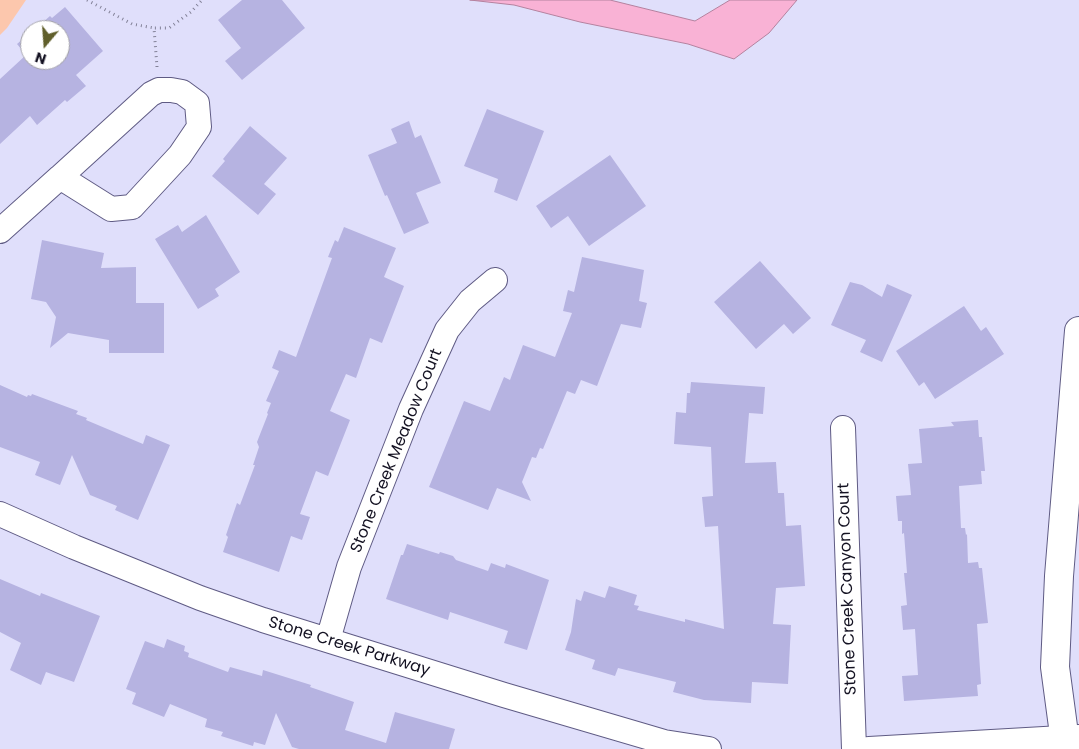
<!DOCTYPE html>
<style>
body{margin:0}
#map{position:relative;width:1079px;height:749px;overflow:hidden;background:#e0dffb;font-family:Poppins,sans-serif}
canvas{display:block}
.north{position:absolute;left:20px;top:20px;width:50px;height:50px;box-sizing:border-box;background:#fff;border:1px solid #a1a0a7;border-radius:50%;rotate:198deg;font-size:14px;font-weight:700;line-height:20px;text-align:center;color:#141222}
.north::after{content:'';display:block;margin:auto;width:18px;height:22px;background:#605f2b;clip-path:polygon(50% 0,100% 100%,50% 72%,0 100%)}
</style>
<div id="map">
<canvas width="1079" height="749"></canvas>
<div class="north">N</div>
</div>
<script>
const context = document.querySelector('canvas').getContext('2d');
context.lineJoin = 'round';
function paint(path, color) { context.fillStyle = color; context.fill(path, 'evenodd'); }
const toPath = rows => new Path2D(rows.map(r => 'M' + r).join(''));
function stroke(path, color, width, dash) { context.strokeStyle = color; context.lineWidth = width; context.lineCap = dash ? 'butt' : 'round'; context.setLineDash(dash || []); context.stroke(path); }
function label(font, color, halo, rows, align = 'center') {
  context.font = font + ' Poppins,sans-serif'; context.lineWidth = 4.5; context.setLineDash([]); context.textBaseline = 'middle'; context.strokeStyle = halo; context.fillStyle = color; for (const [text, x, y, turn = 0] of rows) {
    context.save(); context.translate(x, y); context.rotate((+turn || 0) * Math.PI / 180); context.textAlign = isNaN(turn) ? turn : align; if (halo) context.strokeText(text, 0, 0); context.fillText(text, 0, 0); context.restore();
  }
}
paint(toPath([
 [0,0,26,0,7,28,0,35]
]), '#fcc7ad');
const water = toPath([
 [470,0,610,0,695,21,730,0,797,0,769,33,734,59,688,44,580,22,514,5,470,0]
]);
paint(water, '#f9b2d5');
stroke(water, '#b4829f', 1);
paint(toPath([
 [242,0,282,0,305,28,242,80,225,61,241,48,218,20],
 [65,7,103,51,76,75,86,86,67,102,65,100,37,125,30,116,0,144,0,79,26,55,17,44,30,33,30,60,60,60,60,30,34,30,50,16,52,18],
 [487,109,544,131,517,201,494,192,498,179,464,166],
 [409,121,415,138,421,135,441,183,416,193,429,223,404,234,387,195,385,196,368,155,397,143,391,129],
 [250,126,287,158,264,184,276,194,258,215,212,176,225,161,223,159],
 [610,155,646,206,589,246,568,216,551,228,536,206],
 [206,215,240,272,215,289,219,296,198,309,155,239,178,225,182,232],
 [344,227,396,248,384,277,404,286,382,343,370,338,356,378,346,374,330,411,350,420,328,476,316,471,300,514,310,517,302,540,291,536,279,572,223,552,228,537,226,535,237,503,240,505,255,465,253,465,259,447,257,442,268,414,267,413,271,403,266,401,279,371,272,368,279,350,296,357,332,258,328,257,335,240,338,242],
 [42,240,104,253,101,268,136,267,136,303,164,303,164,353,109,353,109,340,68,333,50,348,56,317,46,302,31,299],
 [582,257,644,270,639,301,647,303,641,328,621,324,597,386,581,380,575,394,567,391,543,449,540,448,536,458,532,457,522,482,531,501,497,488,488,510,429,487,464,401,490,411,504,377,510,380,523,345,555,357,572,313,563,311,568,290,574,292],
 [760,261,811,318,793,334,784,324,756,349,714,302],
 [850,282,862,285,882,297,887,284,912,295,882,362,860,352,866,340,831,325],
 [964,306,981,331,986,327,1004,354,935,399,924,382,919,386,896,351],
 [691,382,765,387,763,414,749,413,745,463,776,462,778,493,784,493,786,526,801,525,805,586,776,588,773,624,791,625,788,684,752,682,751,703,704,700,673,692,676,682,618,668,615,676,592,669,595,660,565,650,571,632,576,599,581,601,584,591,605,598,609,586,637,595,634,605,639,606,637,610,685,622,685,619,724,629,718,526,705,527,702,497,713,496,711,447,674,444,676,412,686,413,687,393,690,393],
 [0,385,27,397,28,395,31,396,32,394,78,411,76,414,87,418,86,420,143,444,146,435,170,445,138,520,115,510,117,506,90,495,72,455,60,485,35,475,40,462,0,447],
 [978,420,979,437,982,437,985,471,981,471,982,484,959,486,961,528,965,528,966,535,967,534,968,563,978,562,979,568,982,568,988,623,977,624,981,684,977,685,978,696,904,701,902,676,918,675,915,629,903,630,901,606,907,605,904,573,907,573,904,533,902,534,902,521,898,521,896,496,911,495,908,464,922,463,919,429,954,426,951,422],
 [407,544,439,554,440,552,453,556,456,560,488,571,491,563,505,568,506,564,549,580,527,650,504,643,508,631,450,612,448,620,386,599,401,555,403,555],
 [0,579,40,596,41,593,100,616,74,682,46,672,41,685,10,670,21,643,0,632],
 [167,639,185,646,184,651,189,653,188,657,228,672,230,667,262,676,263,670,311,685,310,687,354,702,345,730,386,743,395,712,455,729,449,749,299,749,292,747,276,713,265,745,254,742,253,746,221,736,223,732,205,727,207,719,170,704,164,717,142,708,132,704,136,693,126,689,145,641,164,648]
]), '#b6b3e1');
const minor = toPath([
 [159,90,171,90,182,92,197,103,199,127,180,155,132,207,111,209,60,177,151,94,159,90],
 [0,231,60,177],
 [843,428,854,749],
 [0,514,74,547,200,598,263,620,504,695,664,742,709,749],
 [328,640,349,567,411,409,447,330,470,301,495,280],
 [869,749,1079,737]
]);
const major = toPath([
 [1066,749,1055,667,1059,576,1079,331]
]);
stroke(minor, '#5f5b84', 26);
stroke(major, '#5f5b84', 30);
stroke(toPath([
 [87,0,132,24,154,28],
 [157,67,154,28,169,28,191,12,202,0]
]), '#828197', 3, [1, 4]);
stroke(minor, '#fff', 24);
stroke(major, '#fff', 28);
label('16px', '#141222', '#fff', [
 ["Stone Creek Meadow Court",397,451,-68],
 ["Stone Creek Canyon Court",848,589,-92],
 ["Stone Creek Parkway",349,647,17]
]);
</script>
